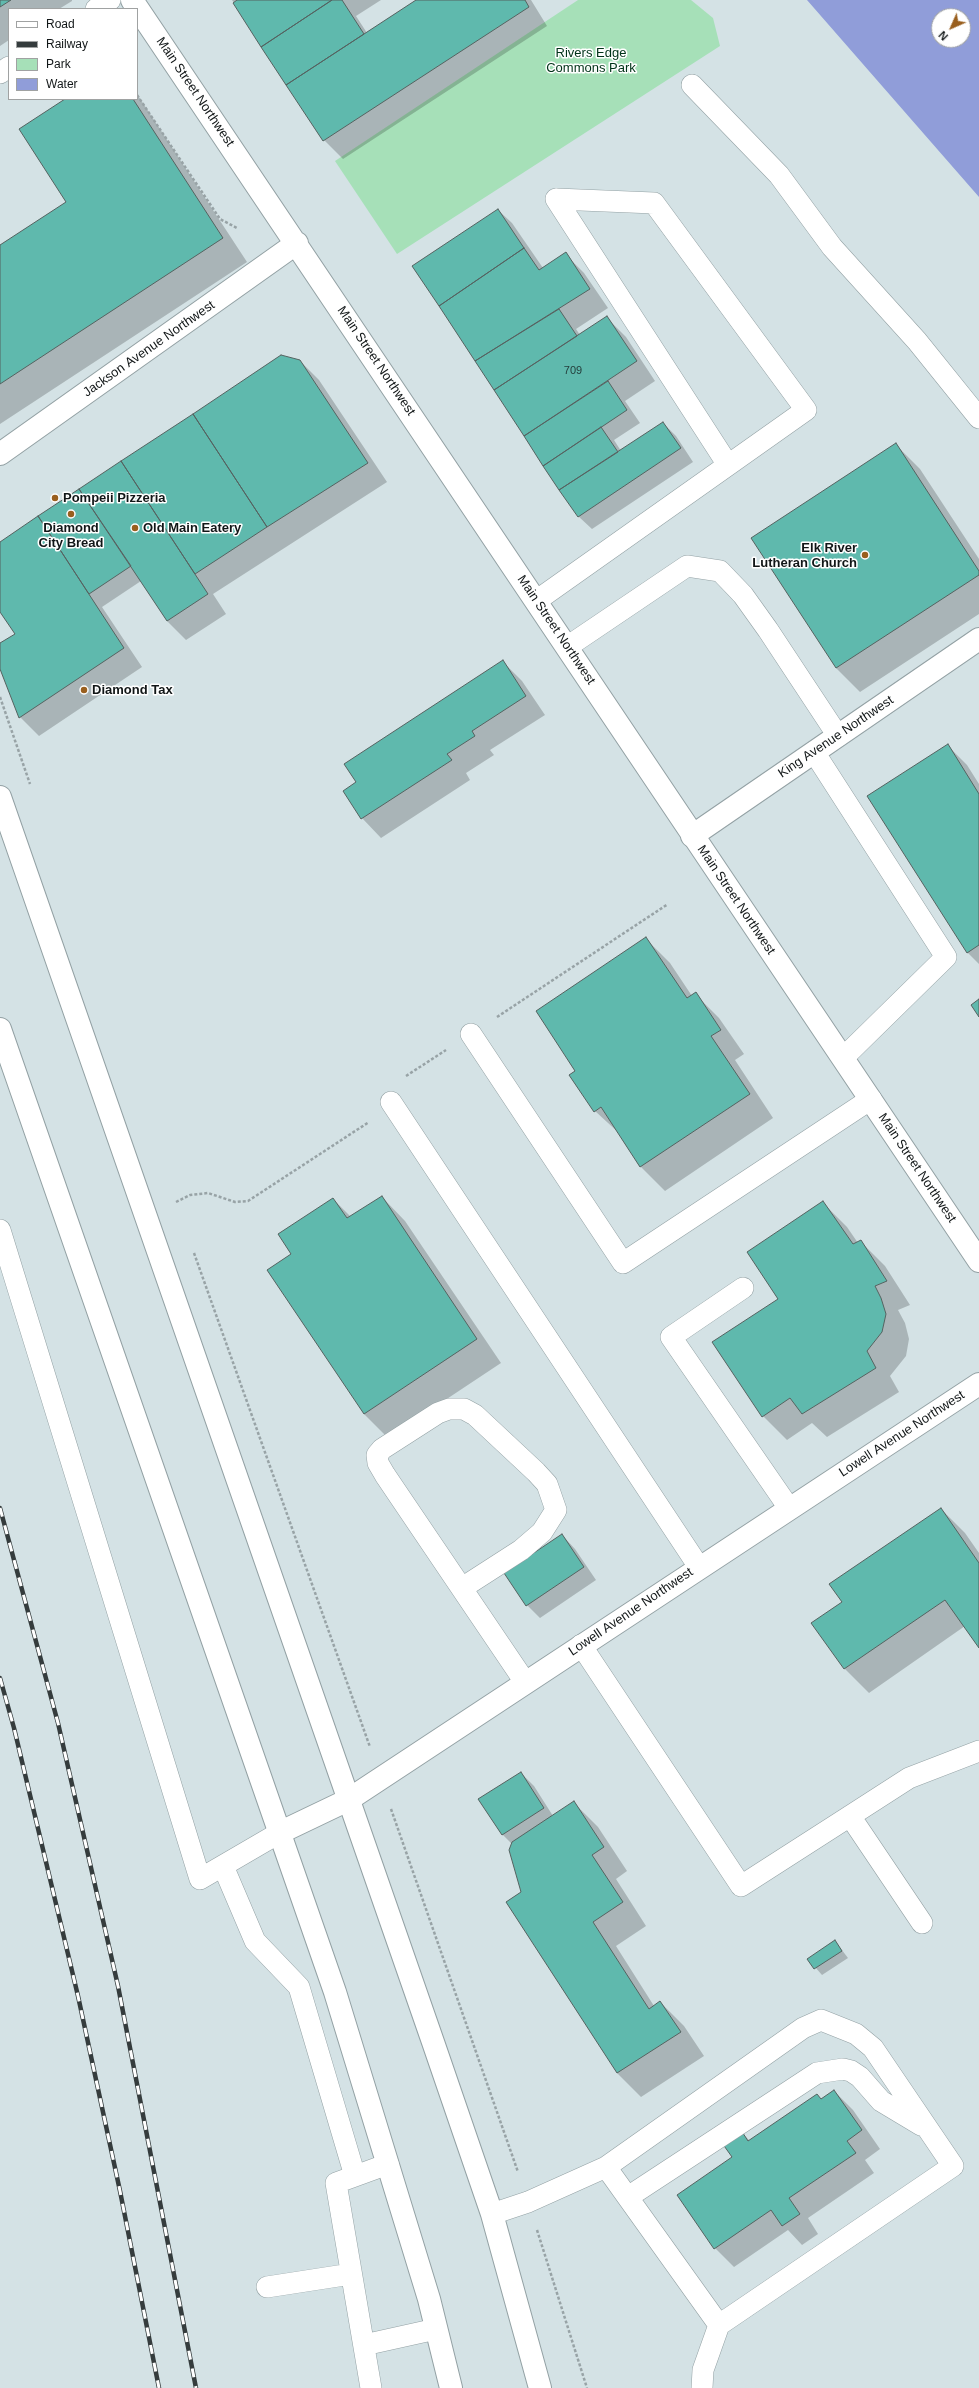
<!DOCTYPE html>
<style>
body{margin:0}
#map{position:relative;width:979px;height:2388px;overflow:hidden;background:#d4e2e5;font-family:Arial,sans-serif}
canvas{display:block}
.legend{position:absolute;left:8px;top:8px;width:130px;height:92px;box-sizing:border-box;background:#fff;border:1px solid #a0a2a2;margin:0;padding:5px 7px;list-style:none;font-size:12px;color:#111617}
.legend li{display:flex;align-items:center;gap:8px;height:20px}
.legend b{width:20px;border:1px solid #a0a2a2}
.north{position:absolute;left:931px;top:8px;width:40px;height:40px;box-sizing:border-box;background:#fff;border:1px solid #a0a2a2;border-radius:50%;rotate:225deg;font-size:11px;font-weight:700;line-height:16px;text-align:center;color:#111617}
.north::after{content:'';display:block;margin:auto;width:14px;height:18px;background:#995f1e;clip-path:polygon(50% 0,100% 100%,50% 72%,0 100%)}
</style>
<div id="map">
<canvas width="979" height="2388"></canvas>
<ul class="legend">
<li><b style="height:5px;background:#fff"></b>Road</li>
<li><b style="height:5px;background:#353c3d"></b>Railway</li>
<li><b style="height:11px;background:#a6e0b8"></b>Park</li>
<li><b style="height:11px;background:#909dd9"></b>Water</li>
</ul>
<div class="north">N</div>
</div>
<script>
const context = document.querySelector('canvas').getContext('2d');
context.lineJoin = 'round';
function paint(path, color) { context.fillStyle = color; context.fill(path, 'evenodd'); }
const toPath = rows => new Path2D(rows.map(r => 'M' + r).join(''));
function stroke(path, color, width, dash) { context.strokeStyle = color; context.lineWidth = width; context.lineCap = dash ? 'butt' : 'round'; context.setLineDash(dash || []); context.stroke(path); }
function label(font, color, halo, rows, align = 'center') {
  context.font = font + ' Arial,sans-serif'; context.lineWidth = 3; context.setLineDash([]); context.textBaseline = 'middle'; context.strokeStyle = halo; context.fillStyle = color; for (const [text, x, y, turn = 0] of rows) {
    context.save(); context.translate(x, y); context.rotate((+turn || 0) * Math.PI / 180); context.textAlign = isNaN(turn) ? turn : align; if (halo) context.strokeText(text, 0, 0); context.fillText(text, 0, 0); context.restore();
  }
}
paint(toPath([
 [578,0,691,0,713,18,720,46,397,254,335,161]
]), '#a6e0b8');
paint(toPath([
 [807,0,979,0,979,197],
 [939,16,963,16,963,40,939,40]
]), '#909dd9');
paint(toPath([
 [0,0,72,0,72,1,59,9,9,9,9,40,0,46],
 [232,0,381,0,356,16,367,33,418,0,531,0,547,26,343,159,324,140],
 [137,94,247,262,0,424,0,247,68,202,66,99,137,99],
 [498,210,512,223,543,268,565,254,584,273,608,308,576,329,580,335,607,318,626,337,655,381,625,401,640,423,614,440,621,451,663,423,676,436,693,462,592,529,578,516,413,266],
 [282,356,300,361,319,380,387,482,213,594,226,614,186,640,167,621,141,581,102,607,142,667,39,736,20,717,0,666,0,645,16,634,0,610,0,543,40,520,80,490],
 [896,445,920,469,979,559,979,614,860,692,836,668],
 [503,662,522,681,545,715,490,750,494,755,466,773,470,780,381,838,362,818,358,782],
 [948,746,967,765,979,784,979,964,967,952],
 [646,939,670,963,692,996,695,994,719,1018,744,1054,735,1060,773,1118,665,1191,641,1167,620,1134,595,1111,576,1071],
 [382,1197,405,1221,501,1363,388,1438,364,1414,293,1254,333,1199,351,1217],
 [823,1203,847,1227,858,1243,861,1242,885,1266,910,1305,898,1310,905,1323,909,1339,906,1356,890,1376,899,1392,827,1437,812,1423,787,1440,763,1416,779,1300],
 [941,1509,965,1533,979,1553,979,1647,965,1626,869,1693,845,1669,813,1623,843,1602],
 [562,1535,575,1549,596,1580,540,1618,527,1605],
 [521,1773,534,1786,553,1816,574,1803,598,1827,627,1871,616,1879,646,1926,616,1946,654,2006,660,2002,684,2026,704,2056,641,2097,617,2073,522,1892,512,1844,503,1835,480,1800],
 [835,1941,848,1958,822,1975,808,1959],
 [834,2091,853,2110,880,2149,865,2160,874,2173,808,2218,818,2234,802,2245,788,2230,734,2267,715,2248,741,2132,750,2141]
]), '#0003');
const building = toPath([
 [0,0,11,0,0,7,0,0],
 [237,0,332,0,261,47,233,3,237,0],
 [332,0,342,0,364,34,286,85,261,47,332,0],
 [416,0,525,0,529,7,323,141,286,85,416,0],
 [65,99,133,99,223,238,0,384,0,245,66,202,19,129,65,99],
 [498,209,524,248,439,306,412,266,498,209],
 [524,248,539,270,566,252,590,289,475,361,439,306,524,248],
 [559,309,577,336,494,390,475,361,559,309],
 [607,316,637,361,524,436,494,390,607,316],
 [281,355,300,360,368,463,267,527,193,414,281,355],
 [608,381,627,410,543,466,524,436,608,381],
 [193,414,267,527,195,574,121,461,193,414],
 [663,422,681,448,578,517,559,490,663,422],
 [601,427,618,452,559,490,543,466,601,427],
 [896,443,979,571,979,575,836,668,751,538,896,443],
 [121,461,208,594,167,621,79,489,121,461],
 [79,489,131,566,89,594,38,516,79,489],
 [38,516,124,648,19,718,0,669,0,643,15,634,0,612,0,542,38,516],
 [503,660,526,696,472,731,475,736,447,754,452,760,361,819,343,791,356,782,344,764,503,660],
 [948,744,979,794,979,945,967,953,867,796,948,744],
 [646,937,687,998,696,992,721,1030,711,1036,750,1094,640,1167,601,1107,594,1112,569,1075,575,1071,536,1011,646,937],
 [979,999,979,1017,971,1005,979,999],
 [382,1196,477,1339,364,1414,267,1270,291,1254,278,1234,333,1198,347,1218,382,1196],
 [823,1201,853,1244,861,1240,887,1281,875,1286,881,1298,886,1314,882,1332,867,1351,876,1368,802,1414,790,1398,762,1417,712,1342,778,1299,747,1252,823,1201],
 [941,1508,979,1563,979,1648,945,1600,844,1669,811,1623,842,1602,829,1584,941,1508],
 [562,1534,584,1567,526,1606,504,1573,562,1534],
 [521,1772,544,1808,502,1835,478,1799,521,1772],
 [574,1801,604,1847,592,1855,623,1902,593,1922,649,2009,660,2001,681,2032,617,2073,506,1902,521,1892,509,1850,512,1842,574,1801],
 [835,1940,842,1951,814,1969,807,1959,835,1940],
 [834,2090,862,2130,847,2141,856,2153,789,2198,800,2214,782,2226,771,2210,714,2249,677,2195,732,2157,722,2143,741,2130,748,2141,817,2094,821,2099,834,2090]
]);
paint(building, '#5fb9ad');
stroke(building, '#556260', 1);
const lane = toPath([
 [96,9,110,0],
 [0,73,9,67],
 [692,85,779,175,832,247,917,341,979,418],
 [556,199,728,465],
 [536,601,806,410,654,203,556,199],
 [567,647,687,566,720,571,743,595,768,630,838,736],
 [814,752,946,957,843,1058],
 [471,1034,623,1263,871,1099],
 [391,1102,699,1567],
 [0,1230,200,1879,279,1833],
 [743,1288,671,1337,789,1508],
 [462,1588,521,1550,542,1532,556,1510,547,1484,536,1472,475,1415,464,1409,449,1409,438,1413,382,1449,377,1455,378,1463,385,1475,525,1682],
 [581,1645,741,1886,850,1816],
 [223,1866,255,1941,299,1987,355,2176],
 [922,1923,850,1816,909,1778,979,1751],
 [606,2167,803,2028,821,2020,856,2034,873,2048,953,2166,719,2325],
 [628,2197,817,2073,843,2069,851,2071,860,2077,881,2101,921,2125],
 [492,2214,528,2202,606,2167,719,2325,703,2370,702,2388],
 [267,2287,351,2274],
 [364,2345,436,2329],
 [371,2388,336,2183,388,2164]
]);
const street = toPath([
 [692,836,979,639],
 [279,1833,348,1800,979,1384]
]);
const secondary = toPath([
 [132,0,979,1261],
 [0,454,297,243]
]);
const highway = toPath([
 [0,797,433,2042,492,2214,540,2388],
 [0,1029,335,1992,429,2299,451,2388]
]);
stroke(lane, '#93a1a4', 22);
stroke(street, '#93a1a4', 24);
stroke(secondary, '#93a1a4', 24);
stroke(highway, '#93a1a4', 24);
stroke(toPath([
 [137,95,220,219,237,228],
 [0,697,30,784],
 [497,1017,668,904],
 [406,1076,446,1050],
 [176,1202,190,1195,208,1193,235,1202,248,1201,369,1122],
 [194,1253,370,1747],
 [391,1809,518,2172],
 [537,2230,587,2388]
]), '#98a3a6', 2.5, [3, 2]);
stroke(lane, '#fff', 21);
stroke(street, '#fff', 22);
stroke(secondary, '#fff', 22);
stroke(highway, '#fff', 22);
const rail = toPath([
 [0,1508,58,1723,118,1986,196,2388],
 [0,1678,14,1728,78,1996,120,2191,159,2388]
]);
stroke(rail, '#353c3d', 4.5);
stroke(rail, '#fff', 3, [9]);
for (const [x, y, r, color] of [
 [55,498,4,"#995f1e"],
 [71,514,4,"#995f1e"],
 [135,528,4,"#995f1e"],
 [865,555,4,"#995f1e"],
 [84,690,4,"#995f1e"]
]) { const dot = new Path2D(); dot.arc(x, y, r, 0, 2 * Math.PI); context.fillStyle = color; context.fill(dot); stroke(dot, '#fff', 1.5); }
label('11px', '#243f3c', null, [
 ["709",573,371]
]);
label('13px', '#003318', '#fff', [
 ["Rivers Edge",591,53],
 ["Commons Park",591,68]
]);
label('13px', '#111617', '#fff', [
 ["Main Street Northwest",195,92,56],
 ["Jackson Avenue Northwest",149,349,-35],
 ["Main Street Northwest",376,361,56],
 ["Main Street Northwest",556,630,56],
 ["King Avenue Northwest",836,737,-34],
 ["Main Street Northwest",736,900,56],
 ["Main Street Northwest",917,1168,56],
 ["Lowell Avenue Northwest",902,1434,-33],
 ["Lowell Avenue Northwest",631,1612,-34]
]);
label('bold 13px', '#111617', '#fff', [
 ["Pompeii Pizzeria",63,498],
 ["Diamond",71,528,"center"],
 ["City Bread",71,543,"center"],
 ["Old Main Eatery",143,528],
 ["Elk River",857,548,"right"],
 ["Lutheran Church",857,563,"right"],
 ["Diamond Tax",92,690]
], 'left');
</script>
